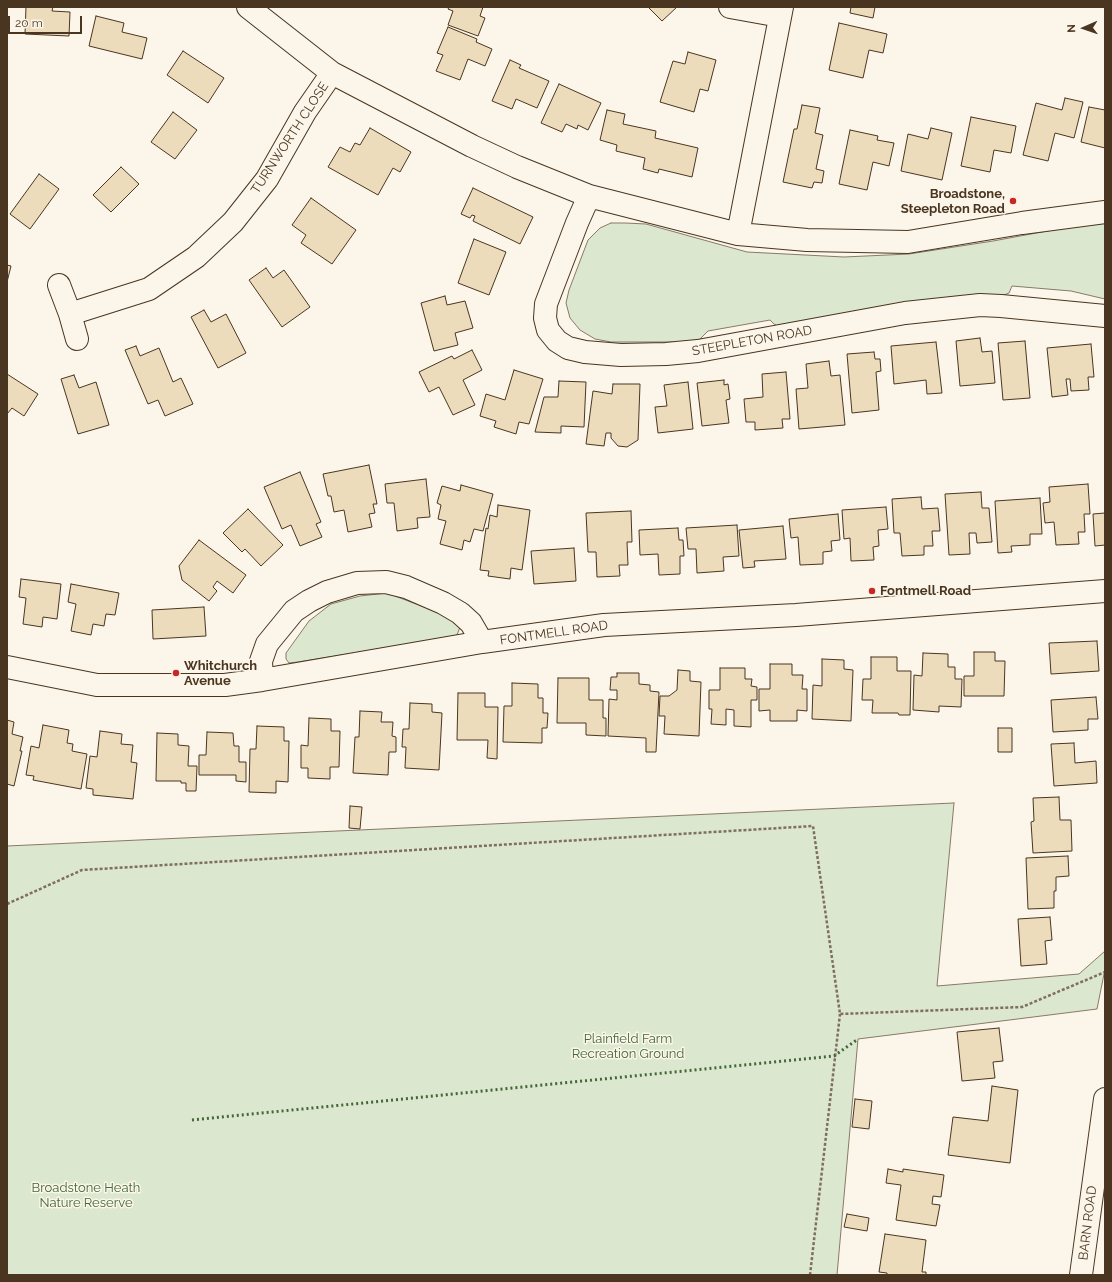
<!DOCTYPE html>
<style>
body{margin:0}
#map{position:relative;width:1112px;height:1282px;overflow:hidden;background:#fbf6e9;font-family:Raleway,sans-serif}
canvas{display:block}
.frame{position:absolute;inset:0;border:8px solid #4a3520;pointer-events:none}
.north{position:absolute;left:1064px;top:8px;width:40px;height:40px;-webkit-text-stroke:3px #fbf6e9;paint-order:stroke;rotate:268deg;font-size:11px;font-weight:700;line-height:16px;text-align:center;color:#4a3520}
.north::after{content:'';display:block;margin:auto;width:14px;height:18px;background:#4a3520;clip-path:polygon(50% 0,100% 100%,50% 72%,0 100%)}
.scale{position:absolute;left:8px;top:16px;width:74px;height:18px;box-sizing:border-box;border:2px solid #4a3520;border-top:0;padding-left:5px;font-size:12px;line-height:14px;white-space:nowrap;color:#4a3520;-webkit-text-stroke:3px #fbf6e9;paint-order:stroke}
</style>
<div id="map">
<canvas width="1112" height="1282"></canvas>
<div class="frame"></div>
<div class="north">N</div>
<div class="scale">20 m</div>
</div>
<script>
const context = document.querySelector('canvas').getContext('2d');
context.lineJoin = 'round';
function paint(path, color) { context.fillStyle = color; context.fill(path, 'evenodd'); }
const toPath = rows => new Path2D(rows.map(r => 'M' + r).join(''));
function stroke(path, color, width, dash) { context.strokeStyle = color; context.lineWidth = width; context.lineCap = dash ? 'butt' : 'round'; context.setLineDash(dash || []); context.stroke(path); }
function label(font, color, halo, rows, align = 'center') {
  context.font = font + ' Raleway,sans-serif'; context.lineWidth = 3; context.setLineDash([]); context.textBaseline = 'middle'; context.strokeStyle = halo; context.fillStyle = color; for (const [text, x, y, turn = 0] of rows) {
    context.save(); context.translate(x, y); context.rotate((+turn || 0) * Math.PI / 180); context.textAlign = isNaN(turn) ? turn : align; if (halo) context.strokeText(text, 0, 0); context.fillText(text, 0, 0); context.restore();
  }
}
const green = toPath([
 [611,223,625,223,646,224,747,252,844,257,909,254,993,241,1069,227,1105,223,1105,299,1071,291,1012,286,1009,293,999,297,970,296,932,299,779,327,774,324,770,320,708,331,697,342,611,342,595,339,580,330,570,318,566,303,569,290,588,240,600,228,611,223],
 [387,593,456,619,460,627,457,635,447,638,298,662,289,663,286,659,286,653,309,621,331,604,360,596,387,593],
 [954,803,937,986,1079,974,1105,951,1105,969,1097,1009,858,1039,837,1275,7,1275,7,846,954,803]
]);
paint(green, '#dce7d0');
stroke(green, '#887966', 1);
const building = toPath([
 [26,7,53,7,52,11,70,12,69,36,25,34,26,7],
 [449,7,483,7,480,16,485,18,478,36,448,25,453,11,448,9,449,7],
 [648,7,677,7,662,21,648,7],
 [851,7,875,7,873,18,850,13,851,7],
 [96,16,124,23,122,32,147,38,142,59,89,46,96,16],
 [839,23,887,34,883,53,869,50,863,78,829,70,839,23],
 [448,27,477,39,476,42,492,49,485,66,468,59,460,80,436,71,443,55,437,53,448,27],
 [183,51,224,78,208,103,167,75,183,51],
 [688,52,716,60,708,91,700,89,694,112,660,102,673,61,685,64,688,52],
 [510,60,521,65,519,68,549,81,537,108,516,99,512,109,492,101,510,60],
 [559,84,601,103,588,130,578,125,577,129,566,124,562,132,541,123,559,84],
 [1065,98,1083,102,1074,138,1055,133,1048,161,1023,155,1036,103,1062,110,1065,98],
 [802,105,820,108,815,133,823,135,816,169,824,171,822,183,814,182,812,188,783,182,794,129,797,129,802,105],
 [1089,107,1105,110,1105,148,1081,142,1089,107],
 [607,110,625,114,623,124,656,131,655,138,698,148,692,177,659,169,658,173,643,169,645,158,616,151,617,145,600,140,607,110],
 [173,112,197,130,175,159,151,142,173,112],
 [971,117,1016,126,1011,153,994,150,990,172,961,166,971,117],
 [370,128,411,152,400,172,393,168,378,195,328,167,340,147,350,152,355,143,360,145,370,128],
 [931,128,952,133,942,180,901,171,908,134,928,139,931,128],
 [850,130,878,136,877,140,894,143,889,166,873,162,867,190,839,184,850,130],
 [121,167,139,184,111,212,93,195,121,167],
 [39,174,59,189,30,229,10,214,39,174],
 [473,188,533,217,520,244,473,221,475,216,472,215,470,218,461,214,473,188],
 [311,198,356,230,332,264,301,243,306,235,292,225,311,198],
 [474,239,506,252,489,295,458,283,474,239],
 [7,265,11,266,7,282,7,265],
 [266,268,273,278,284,270,310,307,282,327,249,280,266,268],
 [445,296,447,305,465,301,473,328,455,333,458,345,434,351,421,303,445,296],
 [204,310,211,322,226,314,246,353,218,368,191,317,204,310],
 [980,338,982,352,992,351,995,383,960,386,956,341,980,338],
 [1025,341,1030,398,1003,400,998,343,1025,341],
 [936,342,942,393,927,394,926,380,894,384,891,346,936,342],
 [1091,344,1094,377,1088,377,1089,390,1071,391,1070,379,1066,379,1068,395,1052,397,1047,348,1091,344],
 [136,346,140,356,159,348,173,382,181,378,193,404,165,416,158,400,148,404,125,350,136,346],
 [472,350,482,370,463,380,475,405,453,415,439,387,429,392,419,372,452,356,454,359,472,350],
 [874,352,875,359,880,359,881,371,876,372,879,410,852,413,847,354,874,352],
 [829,361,831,376,840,375,845,425,799,429,796,389,808,388,806,364,829,361],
 [514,370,543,379,529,424,519,422,516,434,494,427,496,421,480,416,486,394,505,400,514,370],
 [786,372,790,419,782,419,783,428,755,430,755,422,746,422,744,399,763,397,762,374,786,372],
 [7,374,38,394,24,416,12,408,7,414,7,374],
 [74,375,79,388,96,382,109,425,78,434,61,379,74,375],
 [724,380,724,385,728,384,730,399,726,400,729,423,702,426,697,383,724,380],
 [559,381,586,382,584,427,561,426,561,433,535,432,544,397,558,397,559,381],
 [688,382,693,429,658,433,655,407,667,406,664,385,688,382],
 [613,384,640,384,638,440,627,447,618,446,611,438,611,433,606,433,604,446,586,444,593,391,612,394,613,384],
 [369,465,377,504,373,504,375,513,369,514,372,527,348,532,344,510,334,512,331,496,328,496,323,474,369,465],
 [300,472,321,522,316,524,322,537,300,546,291,525,282,529,264,487,300,472],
 [426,479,430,517,417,518,418,528,397,531,394,503,387,503,385,484,426,479],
 [1088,484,1090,514,1084,514,1085,532,1078,532,1079,544,1056,545,1054,522,1045,523,1043,503,1050,502,1049,487,1088,484],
 [461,485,493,494,483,531,474,529,470,542,464,540,462,550,440,544,446,521,438,519,441,505,437,503,442,486,460,491,461,485],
 [981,492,982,508,989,508,992,542,977,543,976,533,969,533,970,554,949,555,945,494,981,492],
 [921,497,922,509,938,508,940,531,932,531,933,546,924,546,924,555,902,556,900,533,894,533,892,499,921,497],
 [1040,498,1042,534,1030,534,1030,545,1011,546,1012,552,998,553,995,501,1040,498],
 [498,505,530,510,522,570,511,568,510,579,488,576,489,571,480,570,486,528,488,529,490,515,497,517,498,505],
 [886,507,888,529,878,530,879,546,873,547,874,560,851,561,850,538,844,539,842,510,886,507],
 [248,509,283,545,261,566,245,549,242,552,223,533,248,509],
 [631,511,632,542,627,542,628,565,619,565,620,576,597,577,596,552,588,552,586,513,631,511],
 [1105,513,1105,545,1095,546,1093,514,1105,513],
 [838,514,840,540,831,541,832,551,823,552,823,564,800,565,798,537,791,538,789,519,838,514],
 [737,525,739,556,723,557,724,571,697,573,696,549,688,549,686,528,737,525],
 [783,526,786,559,754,561,755,567,743,568,739,530,783,526],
 [678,528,679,540,683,540,684,556,680,556,680,574,659,575,658,554,640,555,639,530,678,528],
 [199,540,246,575,233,593,217,581,213,587,217,591,209,601,182,580,179,566,199,540],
 [574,548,576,581,534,584,531,551,574,548],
 [21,579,61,584,57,619,43,617,42,627,23,624,26,598,19,597,21,579],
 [71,584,119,593,115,615,106,614,104,626,93,624,91,635,71,631,76,604,68,602,71,584],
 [204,607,206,636,153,639,152,610,204,607],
 [1097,641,1099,671,1051,674,1049,643,1097,641],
 [974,652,995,652,995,661,1005,661,1004,696,964,696,964,676,974,676,974,652],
 [923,653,948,654,948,667,955,667,955,679,962,679,961,707,939,706,939,712,913,710,914,675,922,676,923,653],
 [871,657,897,657,897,671,911,671,910,715,899,715,898,713,872,713,873,700,862,700,863,679,871,679,871,657],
 [822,659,844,660,844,669,853,670,851,721,812,719,813,685,822,686,822,659],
 [770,664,792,664,792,675,803,675,802,689,807,689,807,711,797,710,797,721,770,721,770,710,759,711,759,689,770,689,770,664],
 [720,668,745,668,745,679,752,679,751,686,757,687,757,700,751,700,751,727,734,726,734,710,726,709,726,725,711,724,712,709,709,709,709,690,720,690,720,668],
 [678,670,690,671,690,681,701,682,699,736,664,734,665,716,659,716,660,696,669,696,677,690,678,670],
 [617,673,639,673,639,684,650,685,650,691,659,692,656,752,646,752,646,738,608,736,609,699,617,700,617,690,610,690,611,677,617,677,617,673],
 [558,678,589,678,589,700,603,700,603,718,606,718,606,736,586,735,586,723,557,723,558,678],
 [512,683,538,684,538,698,543,698,543,713,548,713,547,728,542,728,542,743,503,742,504,706,512,706,512,683],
 [458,693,485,693,485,707,498,707,497,759,487,758,488,740,457,740,458,693],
 [1096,697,1098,719,1088,719,1088,730,1053,732,1051,700,1096,697],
 [410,703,432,704,432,712,442,713,439,770,405,768,406,747,402,747,403,729,409,729,410,703],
 [360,711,382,712,381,722,393,722,392,736,396,737,396,752,389,752,388,775,353,773,355,737,359,737,360,711],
 [309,718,331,719,331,731,340,731,339,767,330,767,330,779,308,778,308,768,301,768,301,745,308,746,309,718],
 [7,720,14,722,12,734,23,737,20,751,22,751,14,786,7,784,7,720],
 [43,725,69,730,67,743,73,744,72,751,87,754,81,789,33,780,34,776,26,775,31,746,39,748,43,725],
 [257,726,284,727,284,741,289,741,288,782,276,781,276,793,249,792,250,749,256,749,257,726],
 [998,728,1012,728,1012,752,998,752,998,728],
 [100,731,122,734,121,744,133,745,131,762,137,763,133,799,93,795,93,789,86,788,90,756,97,757,100,731],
 [207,732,233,733,234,746,239,746,239,762,246,762,246,782,236,781,236,775,199,775,199,755,206,755,207,732],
 [157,733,178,734,178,745,189,746,188,766,197,766,196,791,186,791,186,783,181,783,181,781,156,781,157,733],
 [1074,743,1075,763,1096,761,1097,783,1054,786,1051,744,1074,743],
 [1059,797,1060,820,1071,820,1072,851,1033,853,1031,822,1034,821,1033,798,1059,797],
 [350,806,362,807,360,829,349,828,350,806],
 [1068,856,1069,876,1056,877,1056,891,1054,891,1054,908,1028,909,1026,858,1068,856],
 [1050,917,1052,940,1045,941,1047,964,1021,966,1018,919,1050,917],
 [999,1028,1003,1061,993,1062,995,1078,962,1081,957,1032,999,1028],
 [992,1086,1018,1090,1010,1163,948,1155,953,1117,988,1121,992,1086],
 [855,1099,872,1101,869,1129,852,1127,855,1099],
 [888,1169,903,1172,903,1169,944,1175,941,1197,933,1196,932,1204,940,1205,936,1226,896,1220,901,1185,886,1183,888,1169],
 [847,1214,869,1218,867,1231,844,1227,847,1214],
 [885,1234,926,1240,922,1272,926,1272,926,1275,887,1275,887,1273,879,1272,885,1234]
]);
paint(building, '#ecdcbc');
stroke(building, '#4a3520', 1);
const minor = toPath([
 [248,7,332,73,472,146,517,167,589,196,738,234,807,240,908,242,1022,223,1105,212],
 [730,7,780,16],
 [589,196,577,223,546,304,545,318,548,330,557,341,568,348,585,352,621,355,666,354,698,351,905,313,980,305,1001,306,1105,316],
 [738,234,782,7],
 [59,285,70,314,77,339],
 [70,314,149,289,196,257,233,222,267,179,305,112,332,73],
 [7,667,97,685,225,685,262,680,482,642,604,625,796,615,1105,591],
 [262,680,261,661,267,644,294,611,309,601,327,592,357,583,386,582,406,587,443,603,460,613,471,623,482,642],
 [1081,1275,1105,1099]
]);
stroke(minor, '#4a3520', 24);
stroke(toPath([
 [7,904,82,870,813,826,840,1014,1022,1007,1105,972],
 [810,1275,840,1014]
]), '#7f6f5c', 2.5, [3, 2]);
stroke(minor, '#fbf6e9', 22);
stroke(toPath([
 [192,1120,834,1056,858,1039]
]), '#436837', 3, [2, 3]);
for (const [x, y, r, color] of [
 [1013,201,4,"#c62828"],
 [872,591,4,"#c62828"],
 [176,673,4,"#c62828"]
]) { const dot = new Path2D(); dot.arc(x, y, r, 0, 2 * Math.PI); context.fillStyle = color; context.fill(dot); stroke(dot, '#fbf6e9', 1.5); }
label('13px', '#4a3520', '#fbf6e9', [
 ["TURNWORTH CLOSE",290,138,-57],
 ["STEEPLETON ROAD",752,341,-10],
 ["FONTMELL ROAD",554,633,-8],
 ["BARN ROAD",1088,1223,-83]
]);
label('bold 13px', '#4a3520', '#fbf6e9', [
 ["Broadstone,",1005,194,"right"],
 ["Steepleton Road",1005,209,"right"],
 ["Fontmell Road",880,591],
 ["Whitchurch",184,666],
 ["Avenue",184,681]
], 'left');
label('13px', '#436837', '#fbf6e9', [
 ["Plainfield Farm",628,1039],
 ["Recreation Ground",628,1054],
 ["Broadstone Heath",86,1188],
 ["Nature Reserve",86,1203]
]);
</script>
